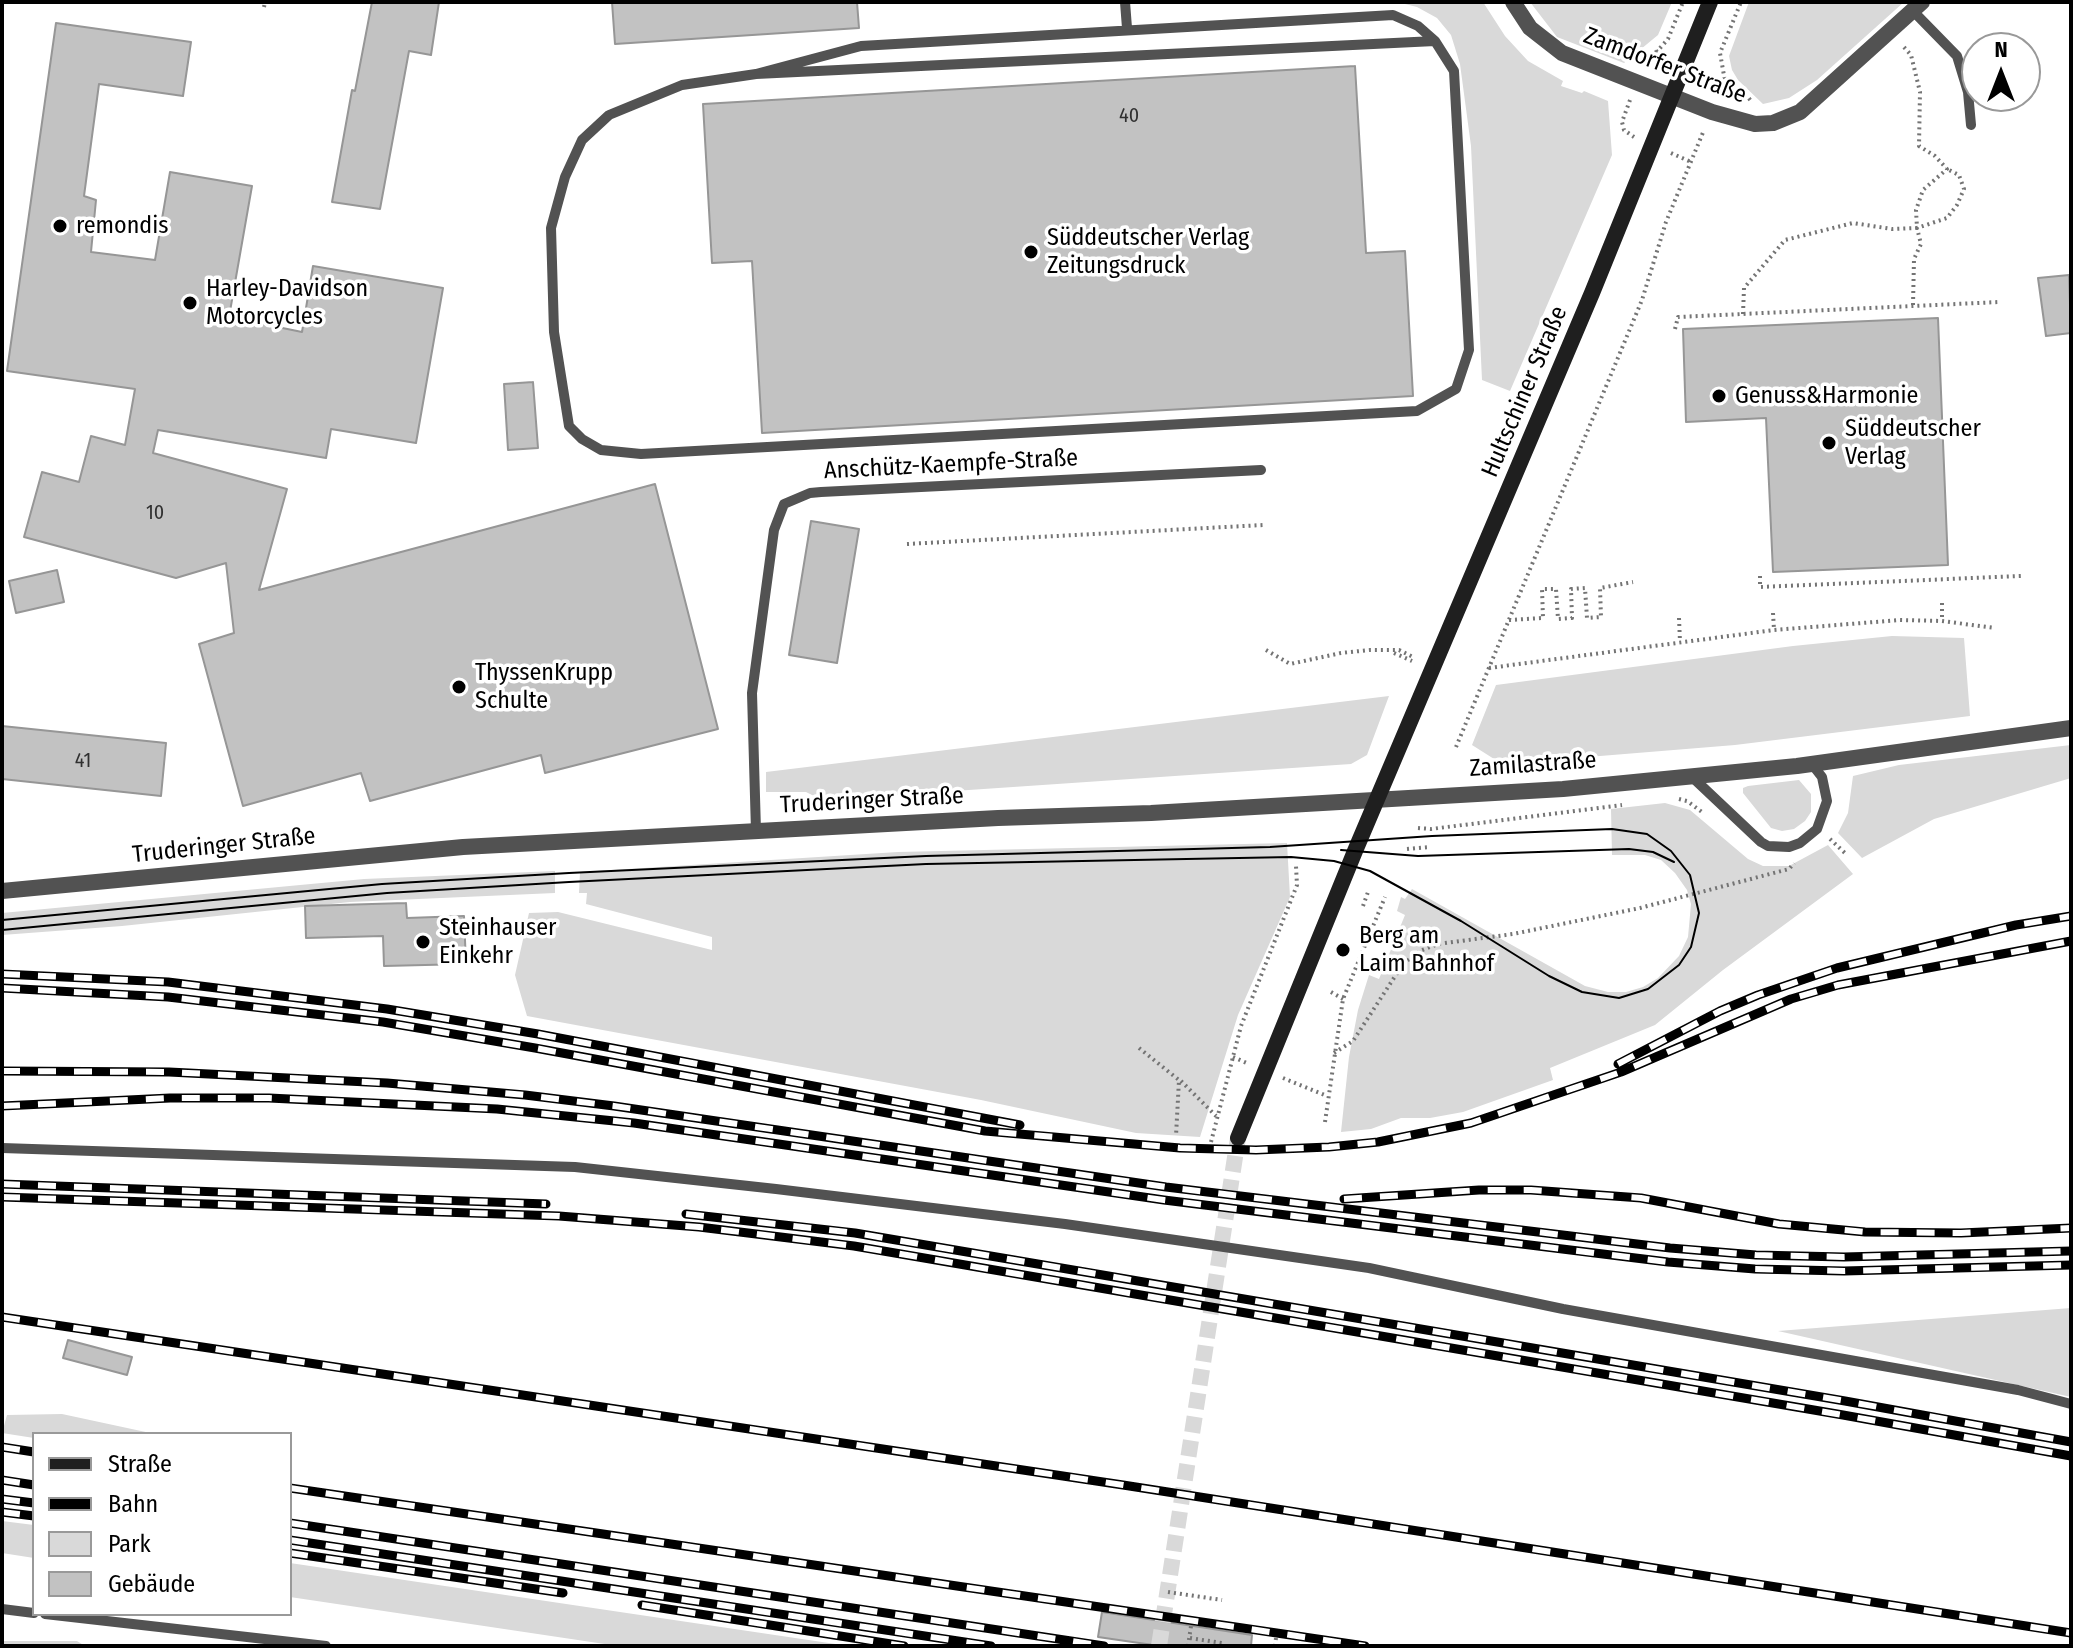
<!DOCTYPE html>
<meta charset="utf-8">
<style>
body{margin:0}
#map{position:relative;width:2073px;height:1648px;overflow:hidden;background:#fff;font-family:"Fira Sans Condensed",sans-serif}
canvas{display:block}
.frame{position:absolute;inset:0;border:4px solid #000;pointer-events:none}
.legend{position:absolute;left:32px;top:1432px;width:260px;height:184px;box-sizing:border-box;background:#fff;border:2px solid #999;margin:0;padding:10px 14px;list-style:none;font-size:24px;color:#000}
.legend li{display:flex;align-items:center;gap:16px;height:40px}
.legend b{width:40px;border:2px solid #999}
.north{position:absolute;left:1961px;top:32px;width:80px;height:80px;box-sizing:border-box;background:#fff;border:2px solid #999;border-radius:50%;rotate:0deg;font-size:22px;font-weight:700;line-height:32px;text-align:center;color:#000}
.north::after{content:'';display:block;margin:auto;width:28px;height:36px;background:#000;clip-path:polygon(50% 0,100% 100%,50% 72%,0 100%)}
</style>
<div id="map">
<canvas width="2073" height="1648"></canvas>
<div class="frame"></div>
<ul class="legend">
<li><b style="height:10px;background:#1f1f1f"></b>Straße</li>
<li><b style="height:10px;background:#000"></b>Bahn</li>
<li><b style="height:22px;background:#d9d9d9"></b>Park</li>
<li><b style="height:22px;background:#c2c2c2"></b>Gebäude</li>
</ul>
<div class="north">N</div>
</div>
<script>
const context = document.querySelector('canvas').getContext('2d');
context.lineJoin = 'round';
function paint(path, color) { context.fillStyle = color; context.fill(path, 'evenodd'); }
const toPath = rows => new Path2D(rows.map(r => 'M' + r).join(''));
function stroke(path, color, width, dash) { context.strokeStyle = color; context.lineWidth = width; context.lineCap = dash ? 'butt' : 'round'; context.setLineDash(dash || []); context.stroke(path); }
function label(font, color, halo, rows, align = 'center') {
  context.font = font + ' "Fira Sans Condensed",sans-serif'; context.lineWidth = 7; context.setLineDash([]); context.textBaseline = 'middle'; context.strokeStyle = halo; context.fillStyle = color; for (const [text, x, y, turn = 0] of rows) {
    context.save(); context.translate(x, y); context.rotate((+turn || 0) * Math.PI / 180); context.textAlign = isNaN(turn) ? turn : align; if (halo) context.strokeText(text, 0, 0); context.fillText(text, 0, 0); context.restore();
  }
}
paint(toPath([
 [1397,2,1483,2,1505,36,1528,61,1563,81,1561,86,1582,93,1584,91,1608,101,1612,155,1510,391,1482,380,1471,146,1460,64,1451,35,1437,18,1417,7],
 [1530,2,1672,2,1658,35,1624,63,1557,37],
 [1749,2,1762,4,1904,2,1817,80,1789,98,1763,104,1738,80,1732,70,1729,56],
 [1892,636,1964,638,1970,716,1735,745,1502,764,1472,745,1496,685,1793,646],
 [1389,696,1367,755,1351,764,822,800,806,792,766,792,766,772],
 [2071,745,2071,778,1934,819,1862,858,1838,833,1848,813,1853,776,1899,765],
 [1799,780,1811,794,1811,812,1805,821,1794,829,1782,831,1771,828,1743,793,1743,788,1748,786],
 [1665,803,1690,810,1748,859,1763,866,1789,866,1828,845,1853,874,1723,970,1655,1025,1550,1068,1553,1080,1463,1112,1430,1118,1401,1118,1371,1129,1341,1132,1349,1057,1358,1010,1369,975,1379,979,1405,915,1397,911,1401,897,1405,899,1412,889,1585,986,1608,992,1626,992,1643,987,1658,978,1679,956,1688,937,1691,904,1687,890,1675,873,1661,860,1645,855,1612,855,1611,809],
 [1287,843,1290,897,1238,1015,1200,1137,1136,1133,981,1100,527,1016,515,975,529,913,558,912,712,950,712,937,586,904,587,893,579,893,580,872,898,852],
 [555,871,555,893,350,902,122,926,2,935,2,913,364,879],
 [2071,1308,2071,1397,1778,1331],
 [62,1414,155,1434,34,1434,34,1438,2,1433,7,1415],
 [2,1521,34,1525,34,1558,2,1553],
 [290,1563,849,1646,618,1646,290,1597],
 [2,1641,77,1641,85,1646,2,1646]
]), '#d9d9d9');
const building = toPath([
 [372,2,439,2,431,55,409,51,380,209,332,202,352,90,355,91,372,2],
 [612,2,857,2,859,28,615,44,612,2],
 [56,23,191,42,183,96,99,84,84,196,96,200,91,252,155,260,170,172,252,186,229,317,302,332,313,266,443,288,416,443,331,429,326,458,158,430,153,453,287,489,259,590,655,484,718,729,545,773,541,755,370,801,361,773,243,806,199,644,234,633,226,563,176,578,24,537,42,472,79,482,91,436,125,445,135,389,7,371,56,23],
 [1355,66,1366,253,1405,251,1413,396,762,433,752,261,712,263,703,104,1355,66],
 [2069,275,2071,333,2046,336,2038,278,2069,275],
 [1938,318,1948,565,1773,572,1766,418,1686,422,1683,329,1938,318],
 [533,382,538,448,508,450,504,384,533,382],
 [811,521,859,529,837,663,789,655,811,521],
 [57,570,64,602,16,613,9,581,57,570],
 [2,726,166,743,161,796,2,779,2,726],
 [406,903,407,918,464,916,466,964,384,966,383,936,306,938,305,906,406,903],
 [68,1340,132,1357,127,1375,63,1358,68,1340],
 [1102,1612,1252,1635,1251,1646,1160,1646,1098,1637,1102,1612]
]);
paint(building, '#c2c2c2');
stroke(building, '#969696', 2);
stroke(toPath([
 [1159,1646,1238,1138]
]), '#d9d9d9', 16, [16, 8]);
stroke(toPath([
 [264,7,265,2],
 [1656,50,1662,67],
 [1644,66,1668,39,1683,2],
 [1725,81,1744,92,1751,101],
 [1719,96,1725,81,1720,53,1741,2],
 [1630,100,1622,122,1624,130,1634,137],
 [1671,153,1691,162],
 [1913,305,1914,259,1921,244,1917,228,1947,218,1957,205,1964,189,1959,175,1947,169],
 [1743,314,1744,288,1785,240,1853,223,1892,229,1917,228,1916,210,1923,190,1947,169,1935,156,1919,146,1920,92,1911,55,1903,46],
 [1675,329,1678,317,1999,302],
 [907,544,1263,525],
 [1760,576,1760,587,2021,576],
 [1942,603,1942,621],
 [1773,613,1774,630],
 [1679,618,1680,642],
 [1509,620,1543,618,1542,589,1556,589,1558,619,1572,618,1571,589,1585,588,1587,618,1601,617,1600,588,1633,582],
 [1266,650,1290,664,1341,653,1370,650,1399,650,1413,657],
 [1394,653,1412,661],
 [1489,668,1774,630,1900,620,1942,621,1995,628],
 [1456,747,1642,300,1666,222,1704,130],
 [1679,799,1687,801,1702,812],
 [1418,828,1431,829,1622,805],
 [1830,839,1846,854],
 [1407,849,1430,847],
 [1363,906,1368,892],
 [1331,992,1343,999],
 [1139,1048,1179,1080,1176,1136],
 [1334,1053,1353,1041,1403,964,1420,951,1438,944,1513,934,1640,908,1789,869,1794,863],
 [1233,1057,1249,1064],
 [1283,1078,1327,1096],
 [1181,1081,1216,1116],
 [1325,1122,1343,999,1385,897],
 [1211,1142,1241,1026,1297,885,1296,866],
 [1168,1592,1222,1600],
 [1190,1638,1222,1643],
 [1188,1646,1191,1626],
 [1275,1646,1276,1638]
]), '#747474', 4, [2, 4]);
stroke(toPath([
 [1125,2,1127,28],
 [1913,11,1957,56,1968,92,1971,125],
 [756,74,861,46,1393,15,1418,26,1435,41,1454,71,1469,350,1456,389,1417,411,641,454,601,450,582,439,569,426,554,332,551,228,565,177,582,140,609,115,682,85,756,74,1435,41],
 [1690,775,1761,842,1768,846,1789,847,1800,843,1817,829,1827,801,1822,777,1811,763],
 [756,831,752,693,774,530,784,504,810,493,821,492,1261,470],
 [2,1148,575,1167,776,1189,1065,1224,1369,1268,1563,1309,2018,1390,2071,1404],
 [2,1609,34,1613],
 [45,1614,326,1646]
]), '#525252', 10);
stroke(toPath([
 [2,891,463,847,998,818,1151,813,1563,789,1797,766,2071,728]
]), '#525252', 16);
stroke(toPath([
 [1513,2,1530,28,1562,53,1712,112,1755,124,1773,123,1800,112,1922,2]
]), '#525252', 16);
stroke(toPath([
 [1238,1138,1355,851,1592,293,1710,2]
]), '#1f1f1f', 16);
stroke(toPath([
 [1341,850,1418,856,1629,849,1653,852,1674,862],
 [2,920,382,884,569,873,926,856,1270,847,1432,836,1612,829,1647,834,1671,851,1690,875,1699,913,1691,947,1679,965,1648,989,1619,998,1582,992,1549,976,1461,921,1370,871,1334,861,1291,857,926,864,569,882,387,893,2,930]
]), '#000', 2);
const rail = toPath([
 [2,974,168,982,387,1009,538,1034,1020,1125],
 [2,988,168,997,383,1022,535,1048,985,1131,1180,1148,1256,1150,1329,1147,1378,1142,1471,1123,1621,1072,1791,999,1838,985,2071,941],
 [1618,1064,1720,1011,1758,995,1837,968,2016,925,2071,916],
 [2,1071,169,1072,387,1083,525,1095,614,1106,1166,1187,1670,1248,1756,1255,1844,1257,2071,1251],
 [2,1106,170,1098,269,1098,497,1109,634,1123,1164,1200,1668,1262,1755,1269,1844,1271,2071,1265],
 [2,1184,546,1204],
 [2,1197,559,1216,699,1227,854,1246,1843,1415,2071,1456],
 [1344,1199,1479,1190,1531,1190,1641,1198,1779,1224,1865,1232,1961,1233,2071,1228],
 [686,1214,855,1233,1845,1401,2071,1442],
 [2,1317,1123,1485,2071,1633],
 [2,1447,34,1452],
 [2,1480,34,1485],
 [290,1488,1365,1646],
 [2,1499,34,1503],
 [2,1512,34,1516],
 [290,1523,1104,1646],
 [290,1540,991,1646],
 [290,1553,563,1593],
 [642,1605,904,1646]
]);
stroke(rail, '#000', 9);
stroke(rail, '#fff', 6, [18]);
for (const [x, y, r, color] of [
 [60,226,8,"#000"],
 [1031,252,8,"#000"],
 [190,303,8,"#000"],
 [1719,396,8,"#000"],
 [1829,443,8,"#000"],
 [459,687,8,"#000"],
 [423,942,8,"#000"],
 [1343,950,8,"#000"]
]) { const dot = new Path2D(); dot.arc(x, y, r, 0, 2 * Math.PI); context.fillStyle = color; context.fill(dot); stroke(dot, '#fff', 3); }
label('20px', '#303030', null, [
 ["40",1129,116],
 ["10",155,513],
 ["41",83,761]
]);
label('24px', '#000', '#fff', [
 ["Zamdorfer Straße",1665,66,21],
 ["Hultschiner Straße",1525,392,-67],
 ["Anschütz-Kaempfe-Straße",951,465,-3],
 ["Zamilastraße",1533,765,-4],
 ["Truderinger Straße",872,801,-3],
 ["Truderinger Straße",224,846,-6]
]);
label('24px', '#000', '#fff', [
 ["remondis",76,226],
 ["Süddeutscher Verlag",1047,238],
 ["Zeitungsdruck",1047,266],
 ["Harley-Davidson",206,289],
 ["Motorcycles",206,317],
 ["Genuss&Harmonie",1735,396],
 ["Süddeutscher",1845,429],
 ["Verlag",1845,457],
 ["ThyssenKrupp",475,673],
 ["Schulte",475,701],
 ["Steinhauser",439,928],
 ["Einkehr",439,956],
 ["Berg am",1359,936],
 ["Laim Bahnhof",1359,964]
], 'left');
</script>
